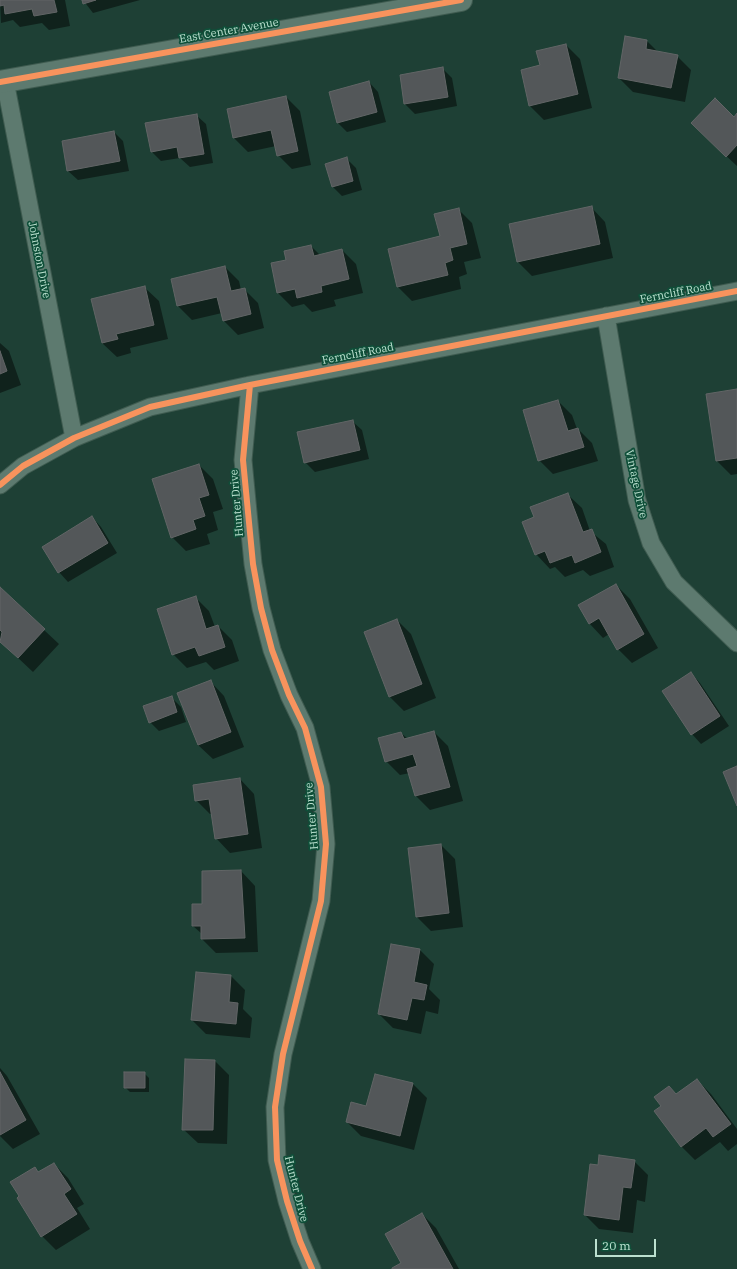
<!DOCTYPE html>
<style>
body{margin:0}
#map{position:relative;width:737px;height:1269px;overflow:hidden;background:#1e4035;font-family:"IBM Plex Serif",serif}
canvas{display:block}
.scale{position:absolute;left:595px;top:1239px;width:61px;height:18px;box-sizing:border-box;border:2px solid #bbe0cf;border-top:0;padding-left:5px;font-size:12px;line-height:14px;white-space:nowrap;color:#bbe0cf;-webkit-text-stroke:3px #0f4f39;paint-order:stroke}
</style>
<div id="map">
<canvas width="737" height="1269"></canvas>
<div class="scale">20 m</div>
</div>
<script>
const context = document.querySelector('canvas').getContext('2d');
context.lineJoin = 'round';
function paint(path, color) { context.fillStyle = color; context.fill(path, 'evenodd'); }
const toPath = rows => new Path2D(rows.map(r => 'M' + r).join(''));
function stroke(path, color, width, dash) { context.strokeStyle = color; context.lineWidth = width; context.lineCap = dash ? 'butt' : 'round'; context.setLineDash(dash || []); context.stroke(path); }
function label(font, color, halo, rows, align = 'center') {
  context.font = font + ' "IBM Plex Serif",serif'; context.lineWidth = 3.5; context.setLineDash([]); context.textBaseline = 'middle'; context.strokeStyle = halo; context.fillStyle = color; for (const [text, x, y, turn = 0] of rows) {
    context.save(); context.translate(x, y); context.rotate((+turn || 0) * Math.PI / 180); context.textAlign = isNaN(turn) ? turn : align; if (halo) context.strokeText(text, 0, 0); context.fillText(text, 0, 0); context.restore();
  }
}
paint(toPath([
 [0,0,65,0,70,26,49,30,42,23,20,27,13,20,1,23],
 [83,0,140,0,93,13],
 [626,38,647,41,658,52,677,56,691,70,685,102,633,92,619,78],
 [566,45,580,59,592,108,544,120,530,106,541,66],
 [443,69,452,78,457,106,415,114,405,104,401,76],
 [369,82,378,92,386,122,347,132,338,123],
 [286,97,300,111,311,165,292,169,278,155,276,146,248,152,234,138],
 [196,115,206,124,213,163,190,167,180,158,161,161,152,152],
 [737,115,737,166,706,137],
 [114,132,123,141,129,171,78,180,68,171,63,141],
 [347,159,356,168,362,190,342,196,333,187],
 [591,207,605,222,613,258,532,276,518,262],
 [458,209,472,223,481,258,464,262,467,274,459,277,461,289,412,301,398,287,389,249,441,237],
 [311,246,320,255,342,250,356,264,363,293,334,300,336,306,312,312,304,304,292,307,278,293,287,260],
 [225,267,239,281,241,290,244,289,258,303,264,328,238,335,224,321,222,313,192,320,178,306],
 [144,287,159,301,168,339,130,348,131,353,117,357,102,343],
 [0,343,9,351,21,385,0,393],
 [737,390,737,474,731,475,717,461],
 [558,401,572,415,577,429,578,429,592,443,598,461,553,474,539,460],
 [352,421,362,430,369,459,315,472,305,462],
 [199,465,213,479,223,509,213,512,218,530,207,534,210,544,186,551,172,537],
 [567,494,582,508,590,531,606,544,614,567,590,576,583,570,565,577,555,567,550,569,536,554,535,518],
 [92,517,101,527,117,553,68,582,59,572],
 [616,585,630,599,658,648,632,663,618,649,609,634,603,638,589,623],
 [0,589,59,644,33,672,0,641],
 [195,597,209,611,215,627,218,626,232,640,239,661,214,670,206,662,187,668,173,654],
 [397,620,411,634,436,698,404,711,390,697,365,632],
 [691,673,700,683,729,726,701,744,692,734,664,691],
 [210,681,224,696,244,747,213,759,198,745],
 [171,697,181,707,186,722,159,731,150,722],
 [434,732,448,746,463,801,430,810,416,796,410,773,400,775,386,761,401,733,408,739],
 [240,779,254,794,262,848,230,853,216,838,212,814,210,814,196,800],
 [441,845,455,859,463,927,431,931,417,917],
 [241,871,255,886,258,952,216,953,202,939,202,934,193,926,203,905],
 [392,945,420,950,434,964,429,989,440,1000,438,1014,426,1011,421,1034,393,1028,379,1014],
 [231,976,245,990,243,1009,252,1018,250,1038,206,1034,192,1020],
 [215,1061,229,1075,227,1144,198,1143,183,1129],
 [0,1068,7,1076,40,1134,13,1149,0,1136],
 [144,1073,149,1078,149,1092,130,1092,125,1087],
 [375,1075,413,1084,427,1098,414,1150,361,1136,347,1122,367,1107],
 [697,1080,711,1094,737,1129,737,1144,728,1151,720,1142,695,1160,681,1146,663,1106,669,1087,677,1095],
 [634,1161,648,1175,645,1202,637,1200,633,1233,599,1229,585,1215,598,1166],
 [54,1164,68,1178,84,1204,77,1208,90,1229,56,1250,42,1236,35,1168,39,1173],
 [422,1214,436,1228,459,1269,394,1269,402,1263]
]), '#0007');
const building = toPath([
 [0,0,54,0,57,12,34,16,32,9,5,14,4,5,0,6,0,0],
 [82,0,96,0,83,4,82,0],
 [625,36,647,40,646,49,678,55,671,88,618,78,625,36],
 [566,44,578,94,529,106,521,70,540,65,536,51,566,44],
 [443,67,448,97,404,104,400,75,443,67],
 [369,81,377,112,337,123,329,92,369,81],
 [286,96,298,151,277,156,271,130,233,138,227,109,286,96],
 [715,98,734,117,737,113,737,145,726,157,691,123,715,98],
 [197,114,204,154,179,158,177,147,151,152,145,123,197,114],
 [114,131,120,161,67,171,62,141,114,131],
 [347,157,353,181,332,187,325,164,347,157],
 [592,206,600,244,517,262,509,224,592,206],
 [459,208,467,244,450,248,453,260,445,263,448,275,397,287,388,249,440,236,434,214,459,208],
 [311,245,314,256,342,249,349,279,321,286,322,292,297,298,295,289,277,293,271,263,286,260,284,251,311,245],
 [225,266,231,291,245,288,251,314,223,321,217,297,177,306,171,279,225,266],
 [145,286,154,325,116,334,118,339,102,343,91,299,145,286],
 [0,351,7,371,0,374,0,351],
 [737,389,737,458,716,461,706,394,737,389],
 [558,400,568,431,578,428,584,447,538,461,523,410,558,400],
 [353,420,360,450,304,463,297,432,353,420],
 [199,464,209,495,199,498,205,516,193,520,196,529,171,538,152,479,199,464],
 [568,493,583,532,592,529,601,552,575,563,572,555,550,563,545,551,535,555,522,522,534,517,530,507,568,493],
 [92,516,108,543,58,573,42,547,92,516],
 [616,584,644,634,617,650,599,618,589,624,578,605,616,584],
 [0,587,45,629,18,658,0,642,2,632,0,630,0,587],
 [196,596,206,629,218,625,225,647,199,656,195,647,172,655,157,609,196,596],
 [397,619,422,684,389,697,364,632,397,619],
 [691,672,720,716,691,735,662,691,691,672],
 [211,680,231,732,198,745,177,693,211,680],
 [172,696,177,712,149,723,143,706,172,696],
 [434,731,450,787,415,796,407,769,417,766,413,754,385,762,378,738,401,732,404,739,434,731],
 [737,766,737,806,723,772,737,766],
 [240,778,248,834,215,839,209,799,195,801,193,785,240,778],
 [441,844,449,913,416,917,408,848,441,844],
 [241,870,245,938,201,939,201,926,192,926,192,904,202,904,202,871,241,870],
 [391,944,420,949,414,982,427,985,424,1000,412,998,407,1020,378,1014,391,944],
 [196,972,231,975,229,1002,238,1003,236,1024,191,1020,196,972],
 [185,1059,215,1060,213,1130,182,1130,185,1059],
 [0,1072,26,1120,0,1135,0,1072],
 [124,1072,145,1072,145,1088,124,1088,124,1072],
 [375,1074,413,1083,400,1136,346,1122,351,1102,366,1106,375,1074],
 [697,1079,731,1124,713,1137,706,1128,681,1147,654,1111,661,1106,654,1097,669,1086,676,1094,697,1079],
 [599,1155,635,1160,631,1188,623,1187,619,1220,584,1215,590,1164,598,1165,599,1155],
 [54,1163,71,1189,64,1194,77,1214,41,1237,17,1198,19,1196,10,1182,35,1167,38,1172,54,1163],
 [422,1213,453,1269,392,1269,392,1268,401,1263,385,1234,422,1213]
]);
paint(building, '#535759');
stroke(building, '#626566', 1);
const street = toPath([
 [5,81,74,438],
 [606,316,637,500,651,543,674,582,737,643],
 [250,385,243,460,253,564,261,608,272,650,289,695,305,728,321,787,326,844,321,901,283,1054,275,1107,277,1160,287,1201,300,1241,312,1269],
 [0,485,23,466,74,438,150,407,250,385,737,291]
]);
const secondary = toPath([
 [0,82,461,0]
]);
stroke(street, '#3f5b50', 19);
stroke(secondary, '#3f5b50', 24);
stroke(street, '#5d7a6f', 17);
stroke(secondary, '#5d7a6f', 22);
stroke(toPath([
 [0,82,461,0],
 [250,385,243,460,253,564,261,608,272,650,289,695,305,728,321,787,326,844,321,901,283,1054,275,1107,277,1160,287,1201,300,1241,312,1269],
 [0,485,23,466,74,438,150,407,250,385,737,291]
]), '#f8935d', 6);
label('11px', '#bbe0cf', '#0f4f39', [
 ["East Center Avenue",229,31,-10],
 ["Johnston Drive",39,260,79],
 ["Ferncliff Road",676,293,-11],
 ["Ferncliff Road",358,354,-11],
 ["Vintage Drive",636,484,78],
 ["Hunter Drive",237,503,-95],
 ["Hunter Drive",312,816,-95],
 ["Hunter Drive",296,1189,76]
]);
</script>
